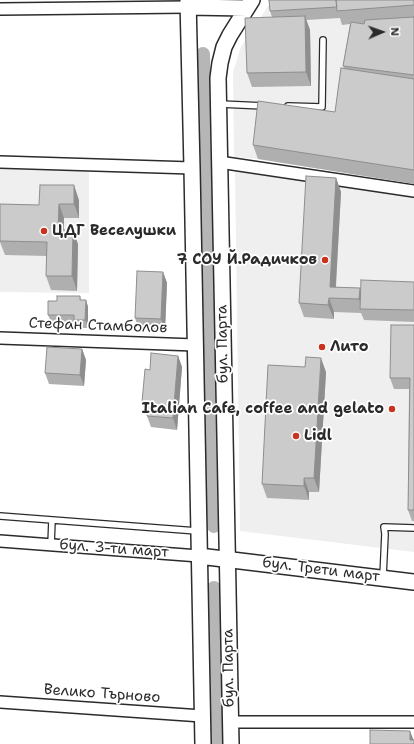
<!DOCTYPE html>
<meta charset="utf-8">
<style>
body{margin:0}
#map{position:relative;width:414px;height:744px;overflow:hidden;background:#fff;font-family:"Shantell Sans",sans-serif}
canvas{display:block}
.north{position:absolute;left:362px;top:12px;width:40px;height:40px;-webkit-text-stroke:3px #fff;paint-order:stroke;rotate:88deg;font-size:11px;font-weight:700;line-height:16px;text-align:center;color:#2b2b2b}
.north::after{content:'';display:block;margin:auto;width:14px;height:18px;background:#2b2b2b;clip-path:polygon(50% 0,100% 100%,50% 72%,0 100%)}
</style>
<div id="map">
<canvas width="414" height="744"></canvas>
<div class="north">N</div>
</div>
<script>
const context = document.querySelector('canvas').getContext('2d');
context.lineJoin = 'round';
function paint(path, color) { context.fillStyle = color; context.fill(path, 'evenodd'); }
const toPath = rows => new Path2D(rows.map(r => 'M' + r).join(''));
function stroke(path, color, width, dash) { context.strokeStyle = color; context.lineWidth = width; context.lineCap = dash ? 'butt' : 'round'; context.setLineDash(dash || []); context.stroke(path); }
function label(font, color, halo, rows, align = 'center') {
  context.font = font + ' "Shantell Sans",sans-serif'; context.lineWidth = 3.5; context.setLineDash([]); context.textBaseline = 'middle'; context.strokeStyle = halo; context.fillStyle = color; for (const [text, x, y, turn = 0] of rows) {
    context.save(); context.translate(x, y); context.rotate((+turn || 0) * Math.PI / 180); context.textAlign = isNaN(turn) ? turn : align; if (halo) context.strokeText(text, 0, 0); context.fillText(text, 0, 0); context.restore();
  }
}
paint(toPath([
 [272,0,414,0,414,184,258,159,234,157,233,72,241,47],
 [0,169,89,170,89,293,0,292],
 [235,170,414,197,414,552,240,531]
]), '#efefef');
stroke(toPath([
 [203,54,214,526],
 [214,588,217,744]
]), '#b6b6b6', 14);
const lane = toPath([
 [220,104,264,106],
 [288,106,322,107,323,40],
 [0,516,197,531],
 [51,545,52,520],
 [383,577,385,534,384,527,414,528]
]);
const street = toPath([
 [0,9,188,7],
 [0,162,192,168],
 [219,162,414,191],
 [0,338,195,345],
 [0,541,199,556],
 [0,702,202,716],
 [231,722,414,722]
]);
const secondary = toPath([
 [188,0,192,168,203,744],
 [188,7,247,8],
 [199,556,414,582],
 [231,744,218,78,220,63,224,47,230,35,252,0]
]);
stroke(lane, '#2b2b2b', 8);
stroke(street, '#2b2b2b', 14);
stroke(secondary, '#2b2b2b', 18);
stroke(lane, '#fff', 5.5);
stroke(street, '#fff', 11);
stroke(secondary, '#fff', 15);
paint(toPath([
 [414,0,414,184,258,159,253,145,335,112,344,68,343,66,350,24,342,25,340,18,306,20,310,30,311,86,252,87,247,73,272,17,270,11],
 [336,178,341,192,336,287,361,291,414,282,414,322,364,320,361,313,334,312,334,319,304,317,299,303],
 [79,200,79,218,64,218,64,230,78,244,77,291,51,290,46,276,47,256,5,255,0,242,0,204,39,205],
 [163,272,167,283,165,330,139,329,135,318],
 [80,296,81,300,86,300,88,307,88,328,77,328,75,323,51,322,48,315,57,301],
 [414,325,414,521,412,521,408,510,409,389,394,389,390,378],
 [82,349,86,360,84,386,49,384,45,373],
 [178,356,182,367,177,430,151,427,147,416,147,413,146,413,142,402],
 [326,372,319,492,309,492,309,500,267,498,262,484]
]), '#afafaf');
paint(toPath([
 [305,16,310,30,311,86,306,72],
 [336,178,341,192,335,298,330,287],
 [74,185,79,200,79,218,74,204],
 [59,204,64,218,63,244,58,230],
 [73,230,78,244,77,291,72,276],
 [163,272,167,283,165,330,161,319],
 [360,288,365,302,362,309,359,299],
 [329,298,334,312,334,319,328,305],
 [86,300,88,307,88,328,85,320],
 [82,349,86,360,84,386,80,375],
 [178,356,182,367,177,430,173,418],
 [321,358,326,372,319,492,314,478],
 [304,478,309,492,309,500,304,486],
 [410,731,414,741,410,740]
]), '#8e8e8e');
const building = toPath([
 [269,0,336,0,337,7,270,11,269,0],
 [336,0,414,0,414,5,337,11,336,0],
 [305,16,306,72,247,73,245,18,305,16],
 [414,17,414,75,343,66,351,22,364,24,365,20,414,17],
 [341,68,414,79,414,170,253,145,258,101,335,112,341,68],
 [306,176,336,178,330,287,360,288,359,299,329,298,328,305,299,303,306,176],
 [40,185,74,185,74,204,59,204,58,230,73,230,72,276,46,276,47,242,0,241,0,204,39,205,40,185],
 [137,271,163,272,161,319,135,318,137,271],
 [361,280,414,282,414,310,360,309,361,280],
 [57,296,80,296,80,300,86,300,85,320,74,320,74,315,48,315,48,301,57,301,57,296],
 [391,325,414,325,414,510,408,510,410,378,390,378,391,325],
 [47,347,82,349,80,375,45,373,47,347],
 [151,353,178,356,173,418,147,416,148,402,142,402,145,369,150,370,151,353],
 [306,357,321,358,314,478,304,478,304,486,262,484,268,365,305,367,306,357],
 [370,730,410,731,410,740,414,740,414,744,370,744,370,730]
]);
paint(building, '#cbcbcb');
stroke(building, '#8e8e8e', 1);
for (const [x, y, r, color] of [
 [44,231,4,"#c8321e"],
 [325,260,4,"#c8321e"],
 [322,347,4,"#c8321e"],
 [392,409,4,"#c8321e"],
 [296,436,4,"#c8321e"]
]) { const dot = new Path2D(); dot.arc(x, y, r, 0, 2 * Math.PI); context.fillStyle = color; context.fill(dot); stroke(dot, '#fff', 1.5); }
label('bold 15px', '#2b2b2b', '#fff', [
 ["ЦДГ Веселушки",52,231],
 ["7 СОУ Й.Радичков",317,260,"right"],
 ["Лито",330,347],
 ["Italian Cafe, coffee and gelato",384,409,"right"],
 ["Lidl",304,436]
], 'left');
label('15px', '#2b2b2b', '#fff', [
 ["Стефан Стамболов",98,326,2],
 ["бул. Парта",223,344,-91],
 ["бул. 3-ти март",114,549,4],
 ["бул. Трети март",321,570,7],
 ["бул. Парта",229,668,-91],
 ["Велико Търново",102,694,4]
]);
</script>
